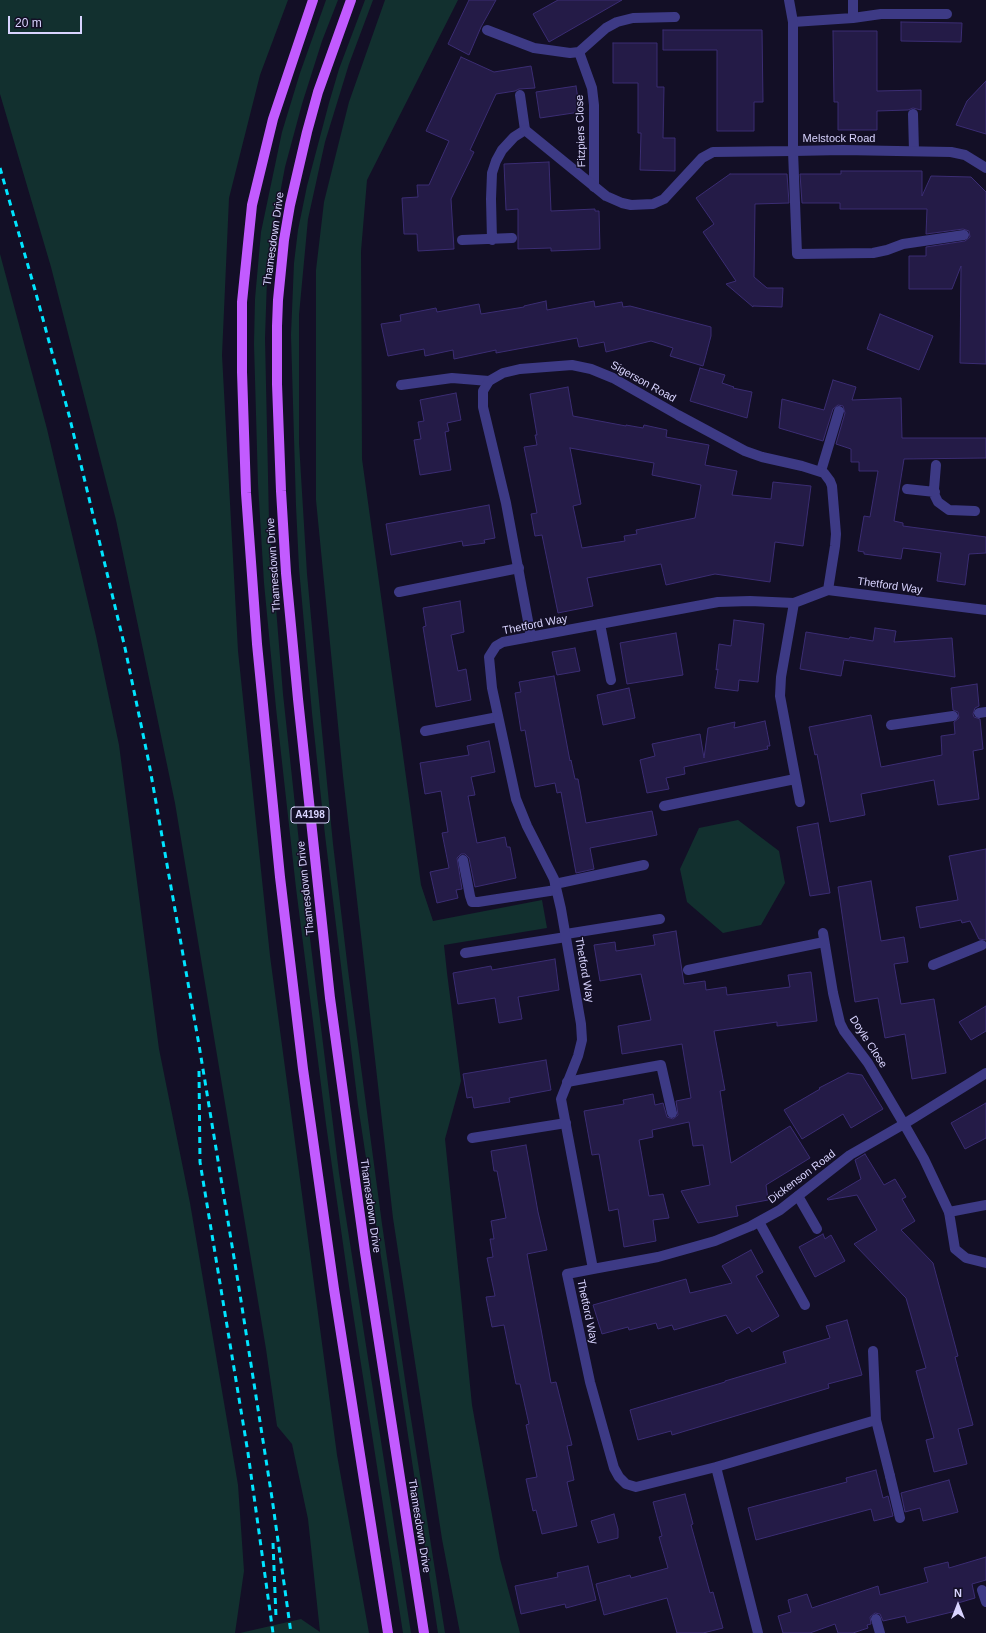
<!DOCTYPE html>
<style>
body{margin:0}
#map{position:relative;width:986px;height:1633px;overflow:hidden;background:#130f26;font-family:Helvetica,sans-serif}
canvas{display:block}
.north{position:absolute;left:938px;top:1585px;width:40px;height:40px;-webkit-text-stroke:3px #130f26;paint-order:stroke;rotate:0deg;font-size:11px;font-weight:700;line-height:16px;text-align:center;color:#d9d4ff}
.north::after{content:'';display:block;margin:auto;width:14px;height:18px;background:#d9d4ff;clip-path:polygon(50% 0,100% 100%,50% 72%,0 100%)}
.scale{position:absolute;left:8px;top:16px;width:74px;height:18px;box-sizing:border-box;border:2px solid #d9d4ff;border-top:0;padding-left:5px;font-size:12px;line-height:14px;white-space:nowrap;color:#d9d4ff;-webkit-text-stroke:3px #130f26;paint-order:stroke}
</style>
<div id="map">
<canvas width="986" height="1633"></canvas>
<div class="north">N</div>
<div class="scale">20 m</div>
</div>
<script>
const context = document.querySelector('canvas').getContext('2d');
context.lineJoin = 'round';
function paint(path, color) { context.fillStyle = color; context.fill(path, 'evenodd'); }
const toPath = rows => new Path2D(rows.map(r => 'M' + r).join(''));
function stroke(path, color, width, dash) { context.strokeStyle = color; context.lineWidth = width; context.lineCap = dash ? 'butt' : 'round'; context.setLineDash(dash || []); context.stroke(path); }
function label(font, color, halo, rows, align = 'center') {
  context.font = font + ' Helvetica,sans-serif'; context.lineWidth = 3; context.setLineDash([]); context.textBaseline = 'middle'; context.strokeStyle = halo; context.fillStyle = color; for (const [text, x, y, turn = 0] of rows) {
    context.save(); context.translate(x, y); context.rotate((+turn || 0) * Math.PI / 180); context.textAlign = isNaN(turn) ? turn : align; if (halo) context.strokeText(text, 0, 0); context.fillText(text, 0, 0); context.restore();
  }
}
paint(toPath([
 [0,0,288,0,260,75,229,198,222,355,238,651,270,956,337,1455,369,1633,240,1633,301,1619,320,1632,308,1519,292,1444,277,1426,266,1349,175,803,116,520,51,267,0,94],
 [326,0,338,0,322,41,302,104,285,167,269,252,267,279,265,338,269,522,283,694,305,898,339,1173,411,1633,403,1633,351,1300,326,1124,296,888,276,708,264,583,258,484,254,344,255,299,261,232,282,132,300,73],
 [365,0,373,0,349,64,325,142,308,219,299,315,299,443,307,574,315,660,333,844,348,970,382,1224,408,1400,445,1633,438,1633,358,1105,325,835,312,713,299,568,296,506,291,335,294,263,298,230,307,186,329,103,339,69],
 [385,0,458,0,367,180,361,251,362,459,421,885,433,921,542,900,547,928,444,945,447,973,461,1081,445,1139,472,1405,500,1559,520,1633,460,1633,442,1539,393,1218,343,776,316,500,316,270,324,202,349,102],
 [0,254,47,429,96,636,119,745,159,1049,190,1203,238,1485,244,1571,235,1633,0,1633],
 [738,820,779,851,785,883,761,925,723,933,687,902,680,869,699,828]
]), '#12302f');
const building = toPath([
 [469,0,496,0,481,27,469,55,448,44,469,0],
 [558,0,622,0,549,42,533,14,558,0],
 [901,22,962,23,961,42,901,41,901,22],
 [663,30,762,30,763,102,754,102,754,131,717,131,717,50,663,50,663,30],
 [833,31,877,31,877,91,921,90,921,110,913,108,908,110,877,111,877,130,838,130,838,102,834,102,833,31],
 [613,43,657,43,657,87,664,87,663,138,675,138,675,171,640,170,641,133,638,133,638,83,613,83,613,43],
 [461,57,494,72,531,66,535,88,519,89,515,91,496,94,470,150,474,152,451,199,454,249,418,251,417,234,404,234,402,198,418,197,417,185,429,185,449,141,426,131,461,57],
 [986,81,986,134,956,125,967,101,986,81],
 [576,86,580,112,540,118,536,92,576,86],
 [549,162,551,211,595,209,595,211,599,211,600,249,551,251,551,248,518,249,518,209,506,210,504,164,549,162],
 [841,171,922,171,922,196,931,176,971,177,986,192,986,364,960,363,961,266,952,289,909,289,909,256,926,256,926,247,965,241,970,237,969,231,963,229,926,234,927,209,840,209,840,203,802,203,800,174,841,174,841,171],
 [730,174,787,174,789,203,755,204,754,277,767,288,783,288,782,307,753,306,753,307,726,284,736,281,703,232,714,224,696,198,730,174],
 [546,301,547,310,594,301,595,307,622,302,623,307,630,306,711,327,711,336,703,366,670,356,673,348,651,341,606,352,604,342,579,347,577,338,496,353,496,350,454,359,453,350,425,356,424,349,388,356,381,324,401,321,400,315,436,308,437,312,479,304,481,314,524,307,524,306,546,301],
 [880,314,933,336,919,370,867,349,880,314],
 [700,368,725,375,722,383,734,387,733,388,752,392,747,418,690,401,700,368],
 [833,380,856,387,852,400,901,398,902,438,986,438,986,458,904,459,894,521,903,523,903,526,986,537,986,553,969,554,965,585,937,581,941,553,903,548,901,559,864,554,864,552,858,551,864,516,870,517,878,471,859,471,859,462,851,462,851,449,836,444,845,413,843,406,838,405,833,409,823,441,779,428,782,399,824,410,833,380],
 [568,387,573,416,626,426,626,425,643,428,644,425,667,430,666,437,709,445,705,465,737,471,732,495,771,499,773,482,811,486,803,546,775,542,770,582,715,574,666,585,661,564,587,578,593,606,558,613,542,535,535,536,531,514,537,513,524,447,537,445,535,435,537,435,530,394,568,387],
 [570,448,654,463,652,475,701,485,695,518,636,530,637,534,624,536,625,541,582,548,573,506,581,504,570,448],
 [456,393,461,420,447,423,449,431,445,432,451,470,420,475,414,440,421,439,418,422,424,421,420,400,456,393],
 [489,505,495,538,484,540,485,543,463,546,462,541,391,555,386,524,489,505],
 [460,601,464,632,451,635,458,671,466,669,471,700,436,707,423,627,426,626,423,608,460,601],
 [734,620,764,624,758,682,739,680,738,691,715,688,718,669,716,670,719,644,731,646,734,620],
 [875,628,896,631,894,642,952,638,955,677,844,660,841,676,800,669,806,632,849,639,850,637,873,641,875,628],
 [676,633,683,675,627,684,620,643,676,633],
 [575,648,580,671,557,675,552,652,575,648],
 [554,676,570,761,571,760,575,779,578,779,586,823,652,811,657,835,590,848,594,869,576,873,561,792,557,793,555,783,535,787,525,730,521,731,515,693,521,692,519,682,554,676],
 [977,684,979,706,975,708,973,714,974,717,980,719,983,749,973,751,979,799,938,805,934,780,861,794,865,815,830,822,817,754,815,755,809,727,871,715,881,767,942,755,941,736,955,734,954,722,959,718,958,712,953,710,951,688,977,684],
 [629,688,635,718,603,725,597,695,629,688],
 [765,721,770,746,767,746,768,749,684,767,685,774,666,778,669,789,647,793,640,760,655,756,652,744,700,734,704,758,708,728,735,722,734,728,765,721],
 [489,741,495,772,471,777,475,795,468,796,477,843,505,837,507,847,510,847,516,878,475,887,469,858,465,854,461,854,457,858,462,889,456,890,458,898,437,903,430,872,449,868,442,833,448,832,441,791,425,794,420,763,469,755,467,746,489,741],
 [818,823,830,893,810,896,797,827,818,823],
 [986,849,986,940,979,939,970,921,962,923,961,920,920,928,916,907,958,900,949,856,986,849],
 [871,881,881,941,904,937,908,962,894,964,901,1004,934,999,946,1073,912,1079,905,1034,885,1038,878,998,855,1002,838,887,871,881],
 [676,931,684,984,705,981,706,990,726,987,727,995,790,987,788,975,811,972,817,1021,777,1026,777,1022,714,1031,725,1090,720,1091,731,1163,790,1126,810,1158,766,1185,768,1200,736,1206,738,1216,698,1223,681,1191,710,1185,703,1145,693,1146,689,1122,652,1130,653,1137,639,1140,649,1196,663,1194,669,1218,653,1220,656,1241,624,1247,618,1209,609,1211,599,1154,592,1155,584,1111,624,1104,623,1100,653,1094,655,1105,663,1103,667,1117,673,1119,678,1115,676,1101,691,1098,682,1044,622,1054,618,1026,651,1020,641,974,600,981,594,945,615,942,616,951,655,945,653,935,676,931],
 [555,959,559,990,518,997,522,1019,499,1023,495,998,458,1004,453,973,491,966,492,970,555,959],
 [986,1006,986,1031,971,1040,959,1022,986,1006],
 [546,1060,551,1090,509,1098,510,1102,474,1108,472,1097,467,1098,463,1074,546,1060],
 [848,1073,862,1075,883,1109,851,1128,843,1114,802,1139,784,1110,820,1089,819,1088,848,1073],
 [986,1103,986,1138,965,1149,951,1123,986,1103],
 [526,1145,538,1212,547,1250,527,1254,551,1383,556,1382,572,1445,567,1446,574,1480,567,1482,577,1526,542,1534,536,1510,533,1511,526,1479,537,1477,526,1425,529,1424,520,1384,516,1384,504,1325,492,1327,486,1297,495,1296,487,1258,493,1257,490,1239,494,1239,491,1221,506,1218,497,1171,494,1171,491,1151,526,1145],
 [865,1154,884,1185,895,1179,906,1197,902,1199,915,1221,901,1230,933,1263,958,1356,955,1357,973,1425,958,1429,967,1464,934,1472,926,1440,934,1438,916,1371,926,1368,906,1298,854,1244,877,1230,857,1195,828,1200,827,1199,861,1179,855,1160,865,1154],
 [823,1234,825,1239,831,1235,845,1261,815,1277,799,1247,823,1234],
 [751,1250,763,1272,756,1276,779,1316,752,1332,749,1327,737,1334,726,1315,674,1330,672,1325,658,1329,656,1323,629,1330,628,1327,602,1334,593,1305,686,1279,690,1293,732,1283,722,1266,751,1250],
 [847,1320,862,1375,828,1384,829,1388,672,1435,671,1431,638,1440,630,1410,725,1382,725,1381,786,1363,783,1352,830,1338,826,1326,847,1320],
 [876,1470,883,1498,888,1496,893,1516,874,1521,871,1509,756,1540,748,1508,847,1482,846,1478,876,1470],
 [949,1480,958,1512,923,1521,920,1508,905,1512,901,1493,949,1480],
 [685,1494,693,1524,691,1525,710,1593,713,1592,723,1628,703,1633,677,1633,667,1598,604,1615,596,1584,630,1575,631,1578,668,1568,659,1537,662,1536,653,1502,685,1494],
 [614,1514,618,1529,618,1538,598,1543,591,1521,614,1514],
 [986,1557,986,1580,972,1584,975,1598,958,1603,960,1610,907,1623,905,1616,883,1621,880,1614,875,1613,870,1617,871,1624,867,1625,868,1628,853,1633,838,1633,835,1624,810,1633,783,1633,778,1616,791,1612,788,1600,807,1594,812,1608,878,1586,880,1595,928,1582,924,1568,948,1562,949,1568,986,1557],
 [588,1566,596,1600,566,1608,565,1604,521,1614,515,1586,558,1577,557,1573,588,1566]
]);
paint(building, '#241b47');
stroke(building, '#3b2d73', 1);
stroke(toPath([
 [853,18,853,0],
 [793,22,853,18,881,14,947,14],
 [487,30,534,48,570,53,579,52,606,28,617,22,633,18,675,17],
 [579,52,592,88,594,105,594,187],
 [913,114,914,151],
 [793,151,797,254,873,253,887,250,903,244,964,235],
 [462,240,512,238],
 [492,240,491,199,492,173,496,161,502,150,514,137,525,130,520,95],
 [401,385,452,378,489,381],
 [936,465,934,489,935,496,938,502,949,510,975,511],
 [821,471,839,411],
 [907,489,935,492],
 [399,592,519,568],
 [600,624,611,680],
 [979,713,986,712],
 [891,725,953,716],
 [425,731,498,717],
 [463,860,470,896,472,902,478,902,556,890],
 [555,884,644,865],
 [566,934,660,919],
 [465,953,566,937],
 [933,965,982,945],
 [567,1082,661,1065,672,1113],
 [472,1138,566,1123],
 [798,1196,817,1229],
 [986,1205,949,1212,955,1249,966,1258,986,1263],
 [759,1222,805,1305],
 [890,1476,900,1518],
 [982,1590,986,1602],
 [876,1619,880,1633]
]), '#3d3a85', 10);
stroke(toPath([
 [789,0,793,22,793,151,843,150,951,152,965,155,986,168],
 [525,130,606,196,622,203,631,205,653,204,664,199,702,158,713,152,793,151],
 [794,603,781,677,780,696,800,802],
 [531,637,506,503,483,407,483,391,489,381,503,373,520,369,572,365,591,369,613,378,678,415,745,451,762,457,802,466,824,473,830,481,832,486,836,534,835,546,828,590],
 [664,806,795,779],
 [823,933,833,993,840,1023,844,1031,868,1063,904,1124,924,1159,949,1212],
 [688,970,824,942],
 [593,1269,658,1257,715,1241,751,1226,780,1210,850,1155,904,1124,986,1073],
 [873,1351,876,1420,890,1476],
 [716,1467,876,1420],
 [758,1633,716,1467,636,1487,626,1484,619,1477,614,1468,590,1382,567,1274,593,1269,561,1099,578,1056,582,1040,581,1024,561,909,554,879,527,826,516,799,492,688,489,657,496,646,503,642,718,602,750,601,794,603,828,590,986,610]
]), '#3d3a85', 10);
stroke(toPath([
 [313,0,273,119,252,205,242,302,242,372,246,493,257,644,280,877,303,1069,334,1289,388,1633],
 [351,0,318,92,307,132,290,205,284,240,278,300,277,326,277,384,281,491,286,573,298,699,330,998,365,1252,424,1633]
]), '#c25bff', 10);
stroke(toPath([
 [0,168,35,290,69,415,125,648,149,763,199,1045,239,1288,272,1498,291,1633],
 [199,1071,200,1162,248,1453,273,1633],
 [273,1543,276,1617]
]), '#00e5ff', 3, [6, 5]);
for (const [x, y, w] of [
 [310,815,38]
]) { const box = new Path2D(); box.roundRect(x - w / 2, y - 8, w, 16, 3); context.fillStyle = '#130f26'; context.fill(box); stroke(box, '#d9d4ff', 1); }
label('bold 10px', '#d9d4ff', null, [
 ["A4198",310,815]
]);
label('11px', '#d9d4ff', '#130f26', [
 ["Fitzpiers Close",581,131,-92],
 ["Melstock Road",839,139],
 ["Thamesdown Drive",274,239,-82],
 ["Sigerson Road",643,382,29],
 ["Thamesdown Drive",274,565,-94],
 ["Thetford Way",890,586,8],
 ["Thetford Way",535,625,-11],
 ["Thamesdown Drive",306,888,-96],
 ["Thetford Way",584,970,80],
 ["Doyle Close",868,1042,57],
 ["Dickenson Road",802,1177,-37],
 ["Thamesdown Drive",370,1206,82],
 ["Thetford Way",587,1312,78],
 ["Thamesdown Drive",419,1526,81]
]);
</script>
